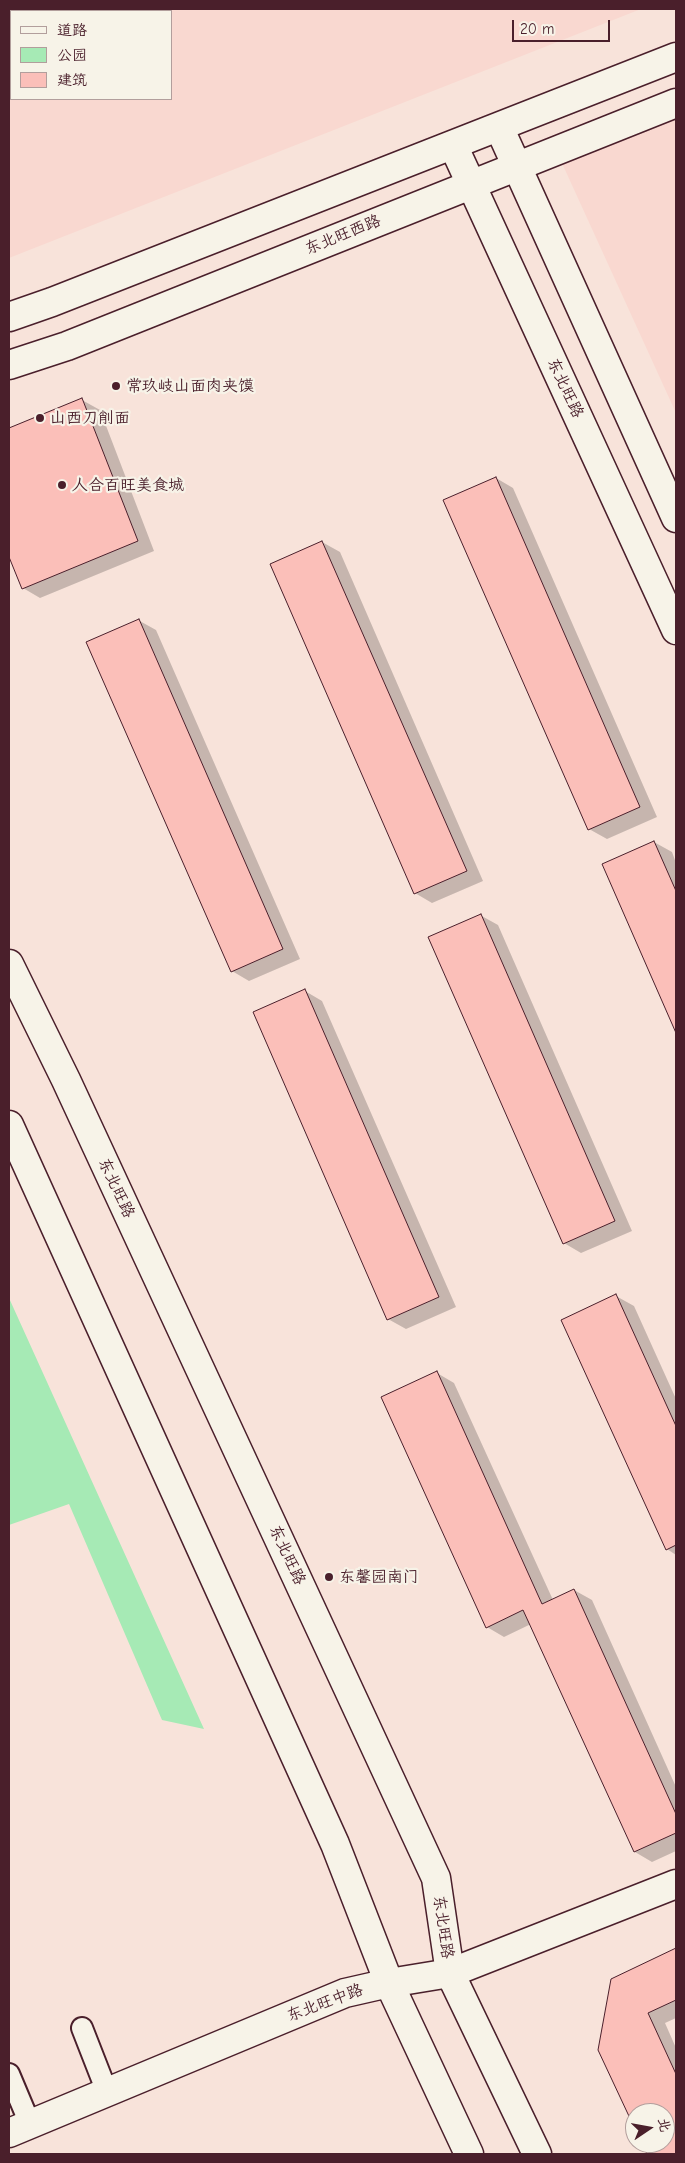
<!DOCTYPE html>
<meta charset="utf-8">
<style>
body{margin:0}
#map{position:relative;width:685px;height:2163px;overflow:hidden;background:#f8e3da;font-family:"Comic Neue","LXGW WenKai TC",sans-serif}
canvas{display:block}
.frame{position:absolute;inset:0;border:10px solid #4a1f2b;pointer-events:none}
.legend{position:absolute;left:10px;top:10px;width:162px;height:90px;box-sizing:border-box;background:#f7f3e8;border:1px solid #b29e9c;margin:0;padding:6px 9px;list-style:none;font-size:15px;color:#4a1f2b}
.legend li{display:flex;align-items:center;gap:10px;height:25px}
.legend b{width:25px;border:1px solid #b29e9c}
.north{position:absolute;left:625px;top:2103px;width:50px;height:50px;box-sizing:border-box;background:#f7f3e8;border:1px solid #b29e9c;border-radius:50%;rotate:78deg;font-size:14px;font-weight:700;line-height:20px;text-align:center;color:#4a1f2b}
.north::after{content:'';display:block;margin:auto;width:18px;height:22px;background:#4a1f2b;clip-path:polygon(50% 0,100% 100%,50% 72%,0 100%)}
.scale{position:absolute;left:512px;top:20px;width:98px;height:22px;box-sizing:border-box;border:2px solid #4a1f2b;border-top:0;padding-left:6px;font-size:15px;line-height:18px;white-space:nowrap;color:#4a1f2b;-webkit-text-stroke:4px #f7f3e8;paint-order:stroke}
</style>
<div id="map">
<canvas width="685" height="2163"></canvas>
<div class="frame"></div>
<ul class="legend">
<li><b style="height:6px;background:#f7f3e8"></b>道路</li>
<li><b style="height:14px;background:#a6eab5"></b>公园</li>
<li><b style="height:14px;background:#fbbfb9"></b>建筑</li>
</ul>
<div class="north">北</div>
<div class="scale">20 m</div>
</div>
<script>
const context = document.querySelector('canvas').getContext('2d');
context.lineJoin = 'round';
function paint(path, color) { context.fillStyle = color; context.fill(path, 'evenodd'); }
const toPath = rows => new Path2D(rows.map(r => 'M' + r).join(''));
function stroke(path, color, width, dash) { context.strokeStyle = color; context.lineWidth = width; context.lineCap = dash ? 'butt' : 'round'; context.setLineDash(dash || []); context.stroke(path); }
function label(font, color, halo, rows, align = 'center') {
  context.font = font + ' "Comic Neue","LXGW WenKai TC",sans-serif'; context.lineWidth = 4.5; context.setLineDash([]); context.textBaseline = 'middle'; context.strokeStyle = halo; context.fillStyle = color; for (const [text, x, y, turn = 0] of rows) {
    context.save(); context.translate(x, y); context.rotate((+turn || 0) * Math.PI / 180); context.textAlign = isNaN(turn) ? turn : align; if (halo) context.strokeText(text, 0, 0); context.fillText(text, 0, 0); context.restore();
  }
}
paint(toPath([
 [9,9,641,9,9,258],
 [11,11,171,11,171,99,11,99],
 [676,116,676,413,561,161]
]), '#f9d8d0');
paint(toPath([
 [9,1298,204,1729,162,1720,69,1504,9,1525]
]), '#a6eab5');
paint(toPath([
 [82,400,100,410,154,551,40,598,23,588,9,554,9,429],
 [496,478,513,488,657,817,607,839,589,829],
 [322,542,340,552,483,881,432,903,415,893],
 [138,620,156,630,300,959,249,981,232,971],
 [654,842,672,852,676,863,676,1030,604,864],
 [480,915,498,925,632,1231,581,1253,564,1243],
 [305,991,322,1001,456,1307,406,1329,388,1319],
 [616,1296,634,1306,676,1399,676,1555,667,1549],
 [437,1373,454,1383,553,1600,574,1590,592,1600,676,1787,676,1851,652,1862,635,1852,531,1624,504,1637,487,1627],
 [676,1950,676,2018,665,2023,676,2048,676,2154,648,2154,643,2143,665,2143,665,2113,635,2113,635,2126,612,1980]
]), '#0003');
const building = toPath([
 [82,398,138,541,22,589,9,557,9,428,82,398],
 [496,477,640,807,588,830,443,500,496,477],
 [322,541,467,871,414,894,270,564,322,541],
 [139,619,283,949,231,972,86,642,139,619],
 [654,841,676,891,676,1033,602,864,654,841],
 [481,914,615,1221,563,1244,428,937,481,914],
 [305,989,439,1297,387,1320,253,1012,305,989],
 [616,1294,676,1426,676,1545,666,1550,561,1320,616,1294],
 [437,1371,542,1604,574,1589,676,1814,676,1833,634,1852,523,1610,486,1628,381,1397,437,1371],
 [676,1948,676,2000,648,2013,676,2074,676,2154,647,2154,642,2143,665,2143,665,2113,635,2113,635,2129,598,2050,611,1979,676,1948]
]);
paint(building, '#fbbfb9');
stroke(building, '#4a1f2b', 1);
const service = toPath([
 [82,2028,107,2092],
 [9,2074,30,2124]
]);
const tertiary = toPath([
 [499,127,676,518],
 [453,145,676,630],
 [9,317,52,302,676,57],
 [9,365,67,346,676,103],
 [9,2133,345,1993,389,1983,450,1973,676,1884]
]);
const secondary = toPath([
 [9,964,66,1080,436,1878,450,1973,537,2154],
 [9,1125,335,1844,389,1983,469,2154]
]);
stroke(service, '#4a1f2b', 24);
stroke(tertiary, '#4a1f2b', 31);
stroke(secondary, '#4a1f2b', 31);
stroke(service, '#f7f3e8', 20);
stroke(tertiary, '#f7f3e8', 28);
stroke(secondary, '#f7f3e8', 28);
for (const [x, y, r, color] of [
 [116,386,5,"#4a1f2b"],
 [40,418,5,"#4a1f2b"],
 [62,485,5,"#4a1f2b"],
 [329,1577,5,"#4a1f2b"]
]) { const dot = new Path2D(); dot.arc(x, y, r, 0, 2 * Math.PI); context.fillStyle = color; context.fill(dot); stroke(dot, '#f7f3e8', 2); }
label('16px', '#4a1f2b', '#f7f3e8', [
 ["东北旺西路",343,235,-22],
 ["东北旺路",565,388,65],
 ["东北旺路",116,1188,65],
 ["东北旺路",287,1555,65],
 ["东北旺路",443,1927,82],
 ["东北旺中路",325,2003,-20]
]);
label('16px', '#4a1f2b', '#f7f3e8', [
 ["常玖岐山面肉夹馍",126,386],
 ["山西刀削面",50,418],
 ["人合百旺美食城",72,485],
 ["东馨园南门",339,1577]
], 'left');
</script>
